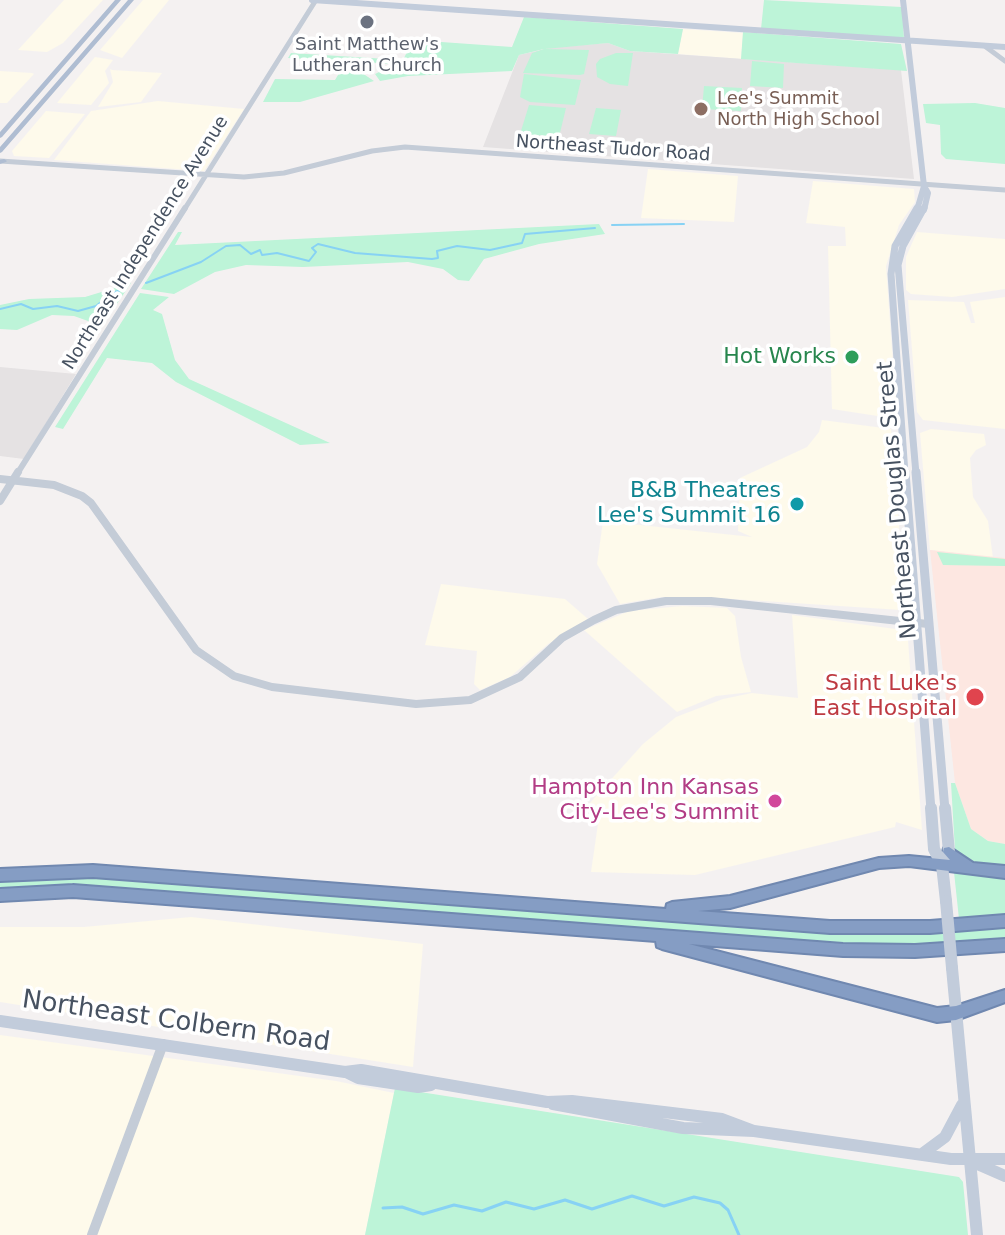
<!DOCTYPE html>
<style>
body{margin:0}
canvas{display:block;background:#f4f1f1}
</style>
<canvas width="1005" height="1235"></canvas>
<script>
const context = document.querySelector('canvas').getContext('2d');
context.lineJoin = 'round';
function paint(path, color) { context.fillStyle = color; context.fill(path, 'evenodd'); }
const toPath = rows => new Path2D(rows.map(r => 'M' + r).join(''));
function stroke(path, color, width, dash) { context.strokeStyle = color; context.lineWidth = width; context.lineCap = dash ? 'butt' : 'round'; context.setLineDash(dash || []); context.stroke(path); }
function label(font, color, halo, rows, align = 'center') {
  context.font = font + ' "DejaVu Sans",sans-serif'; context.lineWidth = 7; context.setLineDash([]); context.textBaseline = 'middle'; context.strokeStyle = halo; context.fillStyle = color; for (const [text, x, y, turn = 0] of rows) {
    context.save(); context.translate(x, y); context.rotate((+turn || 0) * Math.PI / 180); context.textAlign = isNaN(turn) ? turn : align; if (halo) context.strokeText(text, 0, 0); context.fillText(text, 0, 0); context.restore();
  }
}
paint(toPath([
 [64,0,103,0,63,43,47,52,18,50],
 [143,0,169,0,122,58,100,50],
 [683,29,743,33,741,59,678,54],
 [95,57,113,60,105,71,109,83,91,105,57,103],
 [110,69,112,70,162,73,141,102,98,107,113,82],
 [0,71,32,73,34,74,7,103,0,103],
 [158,101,244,109,204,171,54,160,91,111],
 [46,111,85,114,49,158,14,156,12,151],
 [648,169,738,176,734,222,641,218],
 [813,181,914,189,915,202,899,225,886,266,897,419,832,409,828,246,846,246,845,227,806,223],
 [917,232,1005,239,1005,289,952,297,911,294,906,290,906,257],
 [1005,297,1005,429,923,420,917,412,908,300,964,302,971,323,975,323,970,302],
 [822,420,891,429,901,550,901,610,702,597,661,597,620,604,597,564,603,521,752,537,738,531,740,478,807,447,819,432],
 [931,429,984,434,986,445,976,450,970,458,973,497,988,521,993,558,930,550,920,433],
 [441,584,565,599,588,619,548,644,510,677,480,690,474,684,477,651,425,645],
 [682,606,727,608,735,616,741,657,751,692,716,696,677,712,584,630,629,611],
 [792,615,903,630,908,640,922,830,896,822,895,827,695,875,591,872,600,810,589,804,643,744,676,717,723,699,752,693,798,698],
 [191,917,423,944,413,1067,0,1002,0,927,84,927],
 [0,1035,336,1081,394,1093,365,1235,0,1235]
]), '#fefaeb');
paint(toPath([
 [608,43,630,51,901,70,914,179,483,147,519,55,554,47],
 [0,367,76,374,24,459,0,456]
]), '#e5e2e3');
paint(toPath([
 [930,550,1005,558,1005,844,988,841,971,829,955,783]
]), '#fde7e1');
paint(toPath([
 [764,0,902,7,904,38,761,29],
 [524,17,683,29,678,54,630,51,608,43,545,49,589,50,584,74,580,75,523,73,532,53,544,49,519,55,512,71,408,76,380,81,375,74,396,64,288,58,291,53,403,60,413,40,512,47],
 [743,32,901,44,907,71,741,59],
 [633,53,628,86,610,84,597,77,596,64,600,59,616,53],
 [752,61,784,64,783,88,750,86],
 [341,70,362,73,374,81,300,102,263,102,275,79,335,80],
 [524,74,581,80,575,105,530,102,520,97],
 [704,86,742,88,741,111,702,109],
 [975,103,1005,108,1005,164,946,159,941,154,940,125,926,123,923,104],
 [529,105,566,108,559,137,520,134],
 [596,108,621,110,616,136,589,134],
 [599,224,605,234,539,244,484,259,469,281,458,280,443,269,408,262,303,267,246,265,215,272,174,294,141,289,178,232,182,232,175,245],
 [131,283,102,326,74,316,52,315,17,330,0,329,0,305,29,299,85,297],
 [140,293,169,297,153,310,162,314,175,360,189,379,330,443,300,445,176,382,152,363,107,358,63,429,55,427],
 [937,552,1005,559,1005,566,943,565],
 [951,783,955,783,971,829,988,841,1005,844,1005,867,970,861,955,850],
 [954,872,1005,877,1005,915,959,919],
 [91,874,836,930,1005,925,1005,941,913,946,832,945,0,891,0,878],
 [395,1088,959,1177,963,1182,968,1235,365,1235]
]), '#bdf4d8');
stroke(toPath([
 [612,225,684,224],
 [146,283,201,262,226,246,240,245,251,254,260,250,262,255,277,253,309,261,316,252,312,248,318,244,355,253,432,259,438,258,437,251,457,246,490,250,522,243,525,234,595,228],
 [0,309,21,304,33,309,57,306,78,311,96,306,112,293,124,289]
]), '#87d2f4', 2);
stroke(toPath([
 [383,1208,402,1207,423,1214,454,1205,482,1211,506,1202,534,1209,565,1200,592,1209,632,1196,664,1206,694,1197,720,1203,728,1210,739,1235]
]), '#87d2f4', 3);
const motorway = toPath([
 [949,847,973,863,1005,866,1005,878,909,866,879,868,730,908,698,911,830,921,930,921,1005,915,1005,927,930,933,830,933,93,877,0,881,0,869,93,865,666,909,667,904,672,902,730,896,879,858,909,856,950,860,943,852,944,848,949,847],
 [73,885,843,944,915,945,1005,939,1005,951,915,957,843,956,689,944,937,1008,956,1006,1005,990,1005,1002,956,1020,937,1022,662,949,657,947,656,941,73,897,0,901,0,889,73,885]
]);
stroke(motorway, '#7088b0', 4);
stroke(toPath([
 [986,47,1005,61],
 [0,161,244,177,284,173,372,151,405,147,1005,190],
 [184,210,316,0]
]), '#c4ccd7', 5);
stroke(toPath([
 [17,474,185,208]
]), '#c4ccd7', 6);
stroke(toPath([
 [0,479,54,485,82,496,91,503,196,650,234,676,272,687,416,704,470,700,520,677,562,638,594,620,616,610,666,601,711,601,928,624],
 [0,501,18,472]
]), '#c4ccd7', 8);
stroke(toPath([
 [92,1235,163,1044]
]), '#c4ccd7', 10);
stroke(toPath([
 [312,0,1005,47],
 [903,0,924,186,928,193,924,210],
 [917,210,924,186]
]), '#c2ccdb', 6);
stroke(toPath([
 [905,474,891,274,895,246,917,208],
 [916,474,898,265,903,246,924,208]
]), '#c2ccdb', 7);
stroke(toPath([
 [905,472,931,810],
 [916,472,945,810]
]), '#c2ccdb', 9);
stroke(toPath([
 [931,808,934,849,942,865,946,901],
 [942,865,949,852,945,808],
 [952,968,977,1235],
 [0,1021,345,1072,361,1070,547,1102,572,1101,722,1119,754,1131],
 [348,1073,358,1078,418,1087,431,1085],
 [553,1104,683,1128,754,1131,951,1159,1005,1159],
 [922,1154,945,1137,962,1105],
 [973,1162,1005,1176]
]), '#c2ccdb', 12);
paint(toPath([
 [115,0,121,0,2,137,0,138,0,132,115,0],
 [128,0,134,0,2,152,0,153,0,147,128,0],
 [4,159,7,161,6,162,0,164,0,160,4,159]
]), '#afbdd2');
paint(motorway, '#859dc4');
stroke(toPath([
 [946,901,952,968]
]), '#c2ccdb', 12);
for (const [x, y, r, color] of [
 [367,22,8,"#6b7280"],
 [701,109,8,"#8d6e63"],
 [852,357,8,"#2e9e5b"],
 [797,504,8,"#0f9aa8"],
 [975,697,10,"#e0444e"],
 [775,801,8,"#d1479c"]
]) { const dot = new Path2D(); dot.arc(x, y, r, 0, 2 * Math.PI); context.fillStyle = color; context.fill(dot); stroke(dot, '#fff', 3); }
label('18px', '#5b616d', '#fff', [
 ["Saint Matthew's",367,45],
 ["Lutheran Church",367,66]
]);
label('18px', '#785e54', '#fff', [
 ["Lee's Summit",717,99],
 ["North High School",717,120]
], 'left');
label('18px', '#475261', '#fff', [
 ["Northeast Tudor Road",613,149,4],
 ["Northeast Independence Avenue",146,243,-58]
]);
label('22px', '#27864d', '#fff', [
 ["Hot Works",836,357]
], 'right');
label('22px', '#0d838f', '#fff', [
 ["B&B Theatres",781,491],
 ["Lee's Summit 16",781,516]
], 'right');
label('22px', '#475261', '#fff', [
 ["Northeast Douglas Street",898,500,-95]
]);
label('22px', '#be3a42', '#fff', [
 ["Saint Luke's",957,684],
 ["East Hospital",957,709]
], 'right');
label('22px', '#b23c85', '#fff', [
 ["Hampton Inn Kansas",759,788],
 ["City-Lee's Summit",759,813]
], 'right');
label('26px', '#475261', '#fff', [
 ["Northeast Colbern Road",176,1022,8]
]);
</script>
